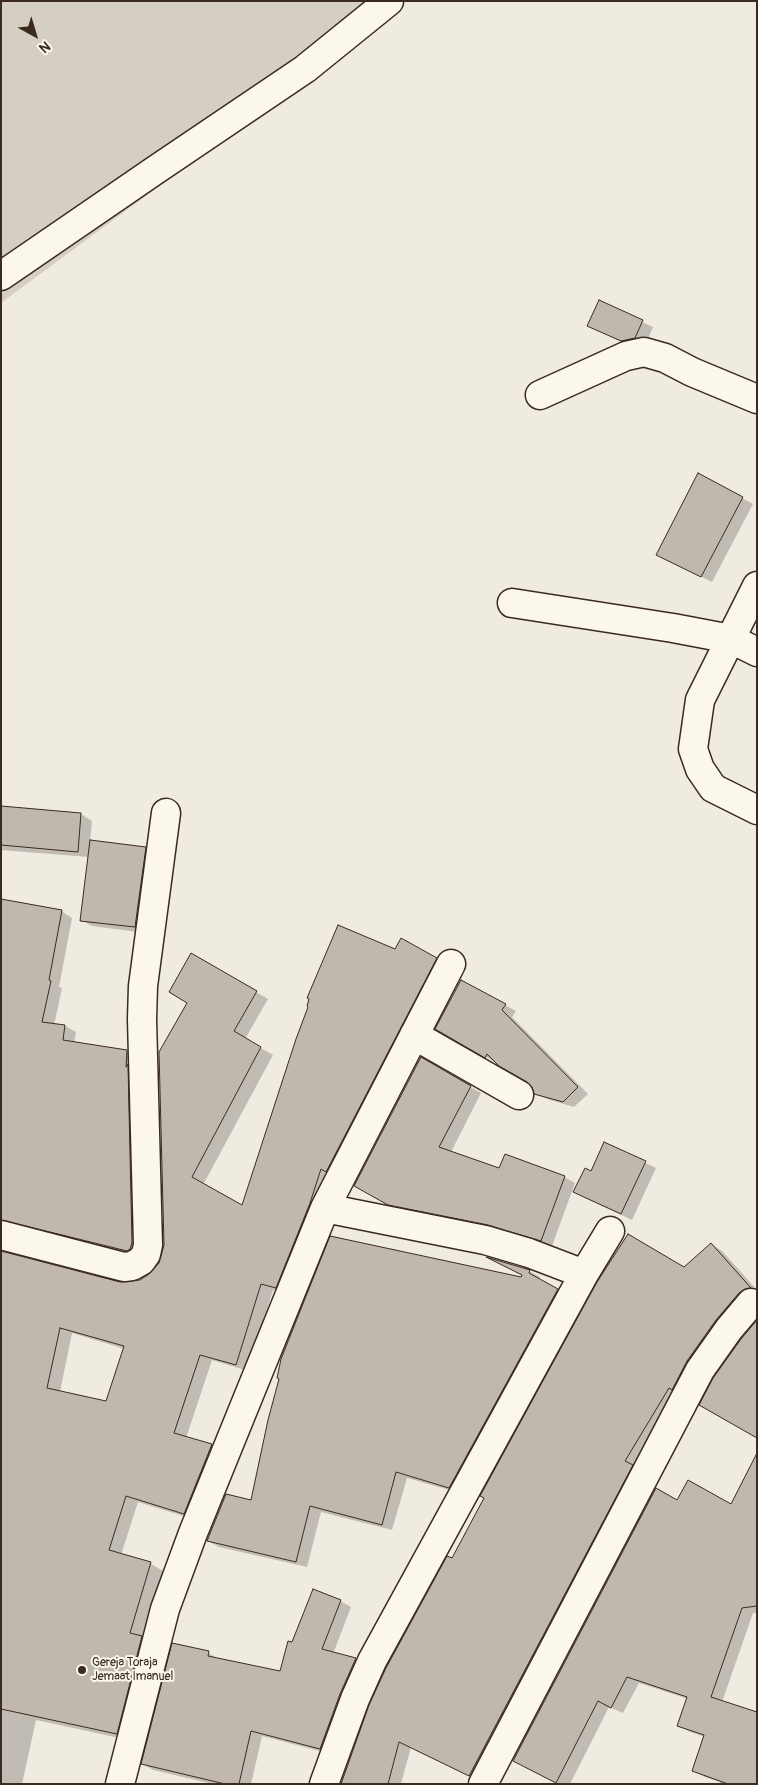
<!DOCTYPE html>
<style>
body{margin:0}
#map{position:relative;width:758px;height:1785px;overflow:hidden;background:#f0ebe0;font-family:Pangolin,sans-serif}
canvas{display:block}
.frame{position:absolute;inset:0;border:2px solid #3b2a1e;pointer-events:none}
.north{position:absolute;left:10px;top:10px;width:50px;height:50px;-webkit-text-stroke:4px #fbf7ec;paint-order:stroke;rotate:141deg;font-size:14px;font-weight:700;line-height:20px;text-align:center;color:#3b2a1e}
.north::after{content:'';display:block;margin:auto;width:18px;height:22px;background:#3b2a1e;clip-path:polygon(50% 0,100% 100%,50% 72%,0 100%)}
</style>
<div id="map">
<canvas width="758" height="1785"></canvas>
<div class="frame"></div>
<div class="north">N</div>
</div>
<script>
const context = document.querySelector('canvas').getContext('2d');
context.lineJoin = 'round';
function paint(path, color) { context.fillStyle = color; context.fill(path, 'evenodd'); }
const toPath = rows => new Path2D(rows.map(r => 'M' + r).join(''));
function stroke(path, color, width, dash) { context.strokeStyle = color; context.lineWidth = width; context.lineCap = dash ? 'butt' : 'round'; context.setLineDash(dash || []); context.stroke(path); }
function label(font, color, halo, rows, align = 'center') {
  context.font = font + ' Pangolin,sans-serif'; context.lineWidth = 4; context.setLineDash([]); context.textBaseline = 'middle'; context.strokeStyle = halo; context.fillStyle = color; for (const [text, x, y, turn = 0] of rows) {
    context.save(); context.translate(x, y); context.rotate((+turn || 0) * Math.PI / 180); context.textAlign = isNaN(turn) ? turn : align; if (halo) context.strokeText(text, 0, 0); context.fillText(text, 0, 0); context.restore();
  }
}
paint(toPath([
 [1,1,405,1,369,31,1,303]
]), '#d5cec3');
paint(toPath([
 [599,302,653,327,646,344,633,347,589,326],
 [742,498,753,504,712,582,668,560],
 [1,807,81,814,92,821,90,842,145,848,156,855,146,933,92,926,81,920,89,857,1,850],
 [1,901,61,911,72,918,59,987,62,988,54,1025,65,1026,76,1032,74,1043,127,1051,138,1058,137,1257,1,1227],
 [396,950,436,959,448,966,288,1294,273,1290,248,1371,212,1360,186,1438,211,1445,223,1452,196,1520,138,1502,121,1555,151,1564,163,1571,142,1638,153,1644,129,1740,36,1720,22,1784,1,1784,1,1253,120,1283,140,1281,155,1271,162,1258,165,1245,189,1002,192,955,268,999,245,1039,273,1055,203,1185,243,1207],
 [72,1333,125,1349,107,1403,60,1392],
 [505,1005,516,1011,512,1017,588,1094,574,1107,547,1099,535,1093,533,1086,528,1081,437,1029],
 [421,1059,481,1093,451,1152,500,1170,564,1177,575,1183,552,1246,500,1230,401,1210,366,1192],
 [605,1143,656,1168,632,1220,585,1198,591,1172],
 [711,1244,722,1251,757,1290,757,1294,481,1781,411,1747,401,1784,342,1784,452,1560,684,1268],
 [529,1271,540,1277,539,1280,568,1296,460,1493,407,1478,392,1530,321,1512,307,1567,219,1547,208,1541,252,1502],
 [757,1456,757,1613,753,1613,722,1702,757,1784,719,1784,720,1782,705,1777,694,1771,705,1737,690,1732,679,1725,688,1699,639,1683,623,1713,609,1707,570,1784,559,1784,525,1767,677,1502,732,1506],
 [340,1601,351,1607,333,1654,356,1660,366,1666,331,1754,262,1736,251,1784,213,1784,153,1770,143,1764,208,1653,219,1659,280,1673,293,1643]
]), '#0003');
const building = toPath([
 [599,300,643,320,635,338,621,341,587,326,599,300],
 [698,473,743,497,701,577,656,555,698,473],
 [1,806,81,813,78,852,1,845,1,806],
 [90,840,146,847,135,927,80,921,90,840],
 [1,899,62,910,49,980,51,981,42,1022,65,1025,63,1040,127,1050,126,1067,128,1064,132,1243,130,1249,127,1251,1,1220,1,899],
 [338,925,395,949,401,938,437,958,326,1172,321,1169,310,1203,276,1288,261,1284,236,1365,200,1355,174,1433,212,1444,184,1514,126,1496,109,1550,151,1562,130,1633,142,1636,117,1734,1,1709,1,1251,120,1282,140,1280,149,1274,159,1263,164,1245,159,1052,187,1003,169,992,191,953,257,991,234,1031,261,1047,192,1177,242,1205,296,1039,308,1007,307,1006,309,999,307,998,338,925],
 [60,1328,124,1346,106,1401,47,1388,60,1328],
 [461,980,506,1004,502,1010,578,1087,563,1102,534,1094,532,1087,527,1082,499,1066,487,1054,485,1058,435,1029,461,980],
 [421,1057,471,1086,439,1147,499,1168,505,1154,565,1176,541,1241,488,1225,388,1205,354,1186,421,1057],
 [604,1142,646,1161,621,1214,573,1192,585,1168,591,1171,604,1142],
 [628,1234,684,1267,711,1243,751,1288,745,1289,739,1293,716,1320,687,1361,672,1390,669,1388,625,1461,633,1465,469,1776,399,1742,388,1784,341,1784,369,1705,386,1668,447,1556,452,1558,484,1498,480,1496,597,1282,628,1234],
 [330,1236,521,1277,522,1275,486,1257,530,1270,529,1273,558,1289,449,1488,396,1472,382,1525,310,1506,296,1562,207,1541,226,1494,251,1500,268,1420,279,1379,277,1378,281,1359,330,1236],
 [757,1320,757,1438,699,1405,713,1378,741,1339,757,1320],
 [757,1453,757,1606,742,1608,711,1697,757,1712,757,1784,728,1784,692,1771,704,1735,677,1726,687,1697,627,1677,611,1708,598,1701,556,1783,513,1761,656,1488,677,1500,688,1480,731,1504,757,1453],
 [313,1589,341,1600,322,1649,356,1658,340,1694,320,1749,251,1731,239,1784,225,1784,141,1764,172,1643,209,1651,208,1656,280,1671,288,1641,292,1642,313,1589]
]);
paint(building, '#c0b8ad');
stroke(building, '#3b2a1e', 1);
const minor = toPath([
 [1,276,154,171,305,69,389,1],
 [540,395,626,356,644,352,665,358,692,372,757,399],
 [757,586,700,700,693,749,700,769,713,788,757,810],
 [512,603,673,628,731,639,757,652],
 [414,1035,519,1095],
 [325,1208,485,1240,529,1253,584,1274],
 [1,1235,124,1267,132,1266,141,1261,146,1254,148,1245,142,1019,143,986,166,813],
 [120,1784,165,1609,193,1533,325,1208,451,964],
 [324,1784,355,1699,372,1661,584,1274,610,1231],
 [483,1784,700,1370,729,1329,751,1303]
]);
stroke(minor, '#3b2a1e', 31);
stroke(minor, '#fbf7ec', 28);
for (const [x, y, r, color] of [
 [82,1670,5,"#3b2a1e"]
]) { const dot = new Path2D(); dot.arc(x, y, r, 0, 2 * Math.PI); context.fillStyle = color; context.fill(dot); stroke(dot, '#fbf7ec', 2); }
label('12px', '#3b2a1e', '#fbf7ec', [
 ["Gereja Toraja",92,1663],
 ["Jemaat Imanuel",92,1677]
], 'left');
</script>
